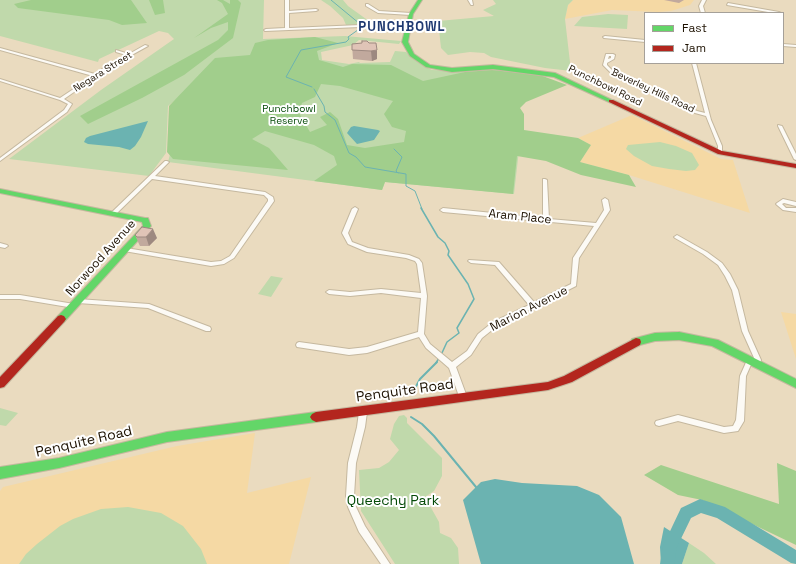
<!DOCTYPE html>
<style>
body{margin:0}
#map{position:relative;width:796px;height:564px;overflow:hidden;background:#eadbbf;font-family:"Space Grotesk",sans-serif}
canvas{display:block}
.legend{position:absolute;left:644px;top:12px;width:140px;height:52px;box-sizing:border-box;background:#fff;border:1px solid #a5a099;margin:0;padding:5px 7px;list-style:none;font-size:12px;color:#1d1100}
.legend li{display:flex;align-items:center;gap:8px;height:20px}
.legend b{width:20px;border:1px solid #a5a099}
</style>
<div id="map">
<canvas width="796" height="564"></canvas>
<ul class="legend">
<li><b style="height:5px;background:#63d668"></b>Fast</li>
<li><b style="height:5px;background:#b3261e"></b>Jam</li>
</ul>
</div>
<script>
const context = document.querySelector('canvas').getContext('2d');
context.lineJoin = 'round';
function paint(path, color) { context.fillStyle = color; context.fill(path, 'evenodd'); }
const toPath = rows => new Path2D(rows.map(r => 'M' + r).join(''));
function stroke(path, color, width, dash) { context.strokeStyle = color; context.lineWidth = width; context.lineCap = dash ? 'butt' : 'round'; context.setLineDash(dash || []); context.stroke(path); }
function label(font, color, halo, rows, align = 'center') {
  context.font = font + ' "Space Grotesk",sans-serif'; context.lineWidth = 4; context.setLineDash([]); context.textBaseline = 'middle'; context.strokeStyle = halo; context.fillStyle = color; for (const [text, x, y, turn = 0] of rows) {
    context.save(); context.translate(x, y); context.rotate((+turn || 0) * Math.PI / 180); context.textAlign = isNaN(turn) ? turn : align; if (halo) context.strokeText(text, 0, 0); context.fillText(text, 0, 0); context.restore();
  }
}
paint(toPath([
 [573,0,694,0,690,5,671,11,658,12,612,10,565,19,568,5],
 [632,115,721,159,733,160,750,213,629,175,580,162,591,145,578,138],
 [781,312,796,314,796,359],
 [255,433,247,493,311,477,289,564,0,564,0,491,3,487,177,446]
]), '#f5d9a4');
paint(toPath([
 [0,0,264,0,263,39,345,36,401,41,399,44,359,40,353,45,321,52,322,60,349,64,359,62,360,63,390,62,395,51,406,52,424,66,432,70,460,71,486,67,527,73,525,100,518,104,523,115,514,194,385,182,382,190,168,162,182,108,223,62,168,106,166,153,149,176,9,159,101,90,174,39,168,33,159,31,99,59,98,62,0,36],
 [321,0,343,0,348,6,373,24,346,25,343,18,330,6],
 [493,0,573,0,568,5,565,19,571,71,545,68,491,57,484,53,470,52,448,55,441,48,438,21,494,16,483,10,496,4],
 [608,14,628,15,627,29,574,26,582,17],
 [660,142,676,146,692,153,699,165,695,170,686,171,669,169,652,166,634,156,626,149,628,145],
 [271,276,283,278,271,297,258,294],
 [0,408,18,413,6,426,0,425],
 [404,415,407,418,407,423,442,458,442,476,434,491,425,497,439,522,440,533,451,538,458,548,459,564,395,564,361,511,359,470,379,468,389,462,399,450,390,439,394,424,399,416],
 [128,507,161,513,183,526,201,549,207,564,19,564,26,554,37,544,60,526,73,519,101,509],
 [689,543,704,553,716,564,682,564]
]), '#c0d9ab');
paint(toPath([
 [31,0,131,0,147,23,122,25,109,20,18,8,14,4],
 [149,0,163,0,165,13,155,15],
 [217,0,223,0,230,4,230,0,238,0,241,3,233,38,184,75,142,98,88,124,80,116,218,40,228,30,228,22,211,28,194,38,228,14,222,3],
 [315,37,338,43,317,51,319,60,343,67,352,64,391,65,423,81,465,72,492,70,540,75,567,85,526,102,520,108,524,114,524,130,578,138,591,145,580,162,629,175,636,187,581,175,546,161,517,156,513,194,385,182,382,190,314,181,337,165,334,156,314,145,265,131,252,139,269,148,288,170,173,159,167,152,169,106,215,58,250,55,255,43,268,40],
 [321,84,340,86,393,101,384,114,392,127,406,131,404,142,365,148,347,145,338,119,330,112,320,117,327,125,310,132,299,113,302,103,315,97],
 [777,463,796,471,796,545,702,500,678,495,644,475,661,465,779,504]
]), '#a1ce8c');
paint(toPath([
 [148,121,141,137,135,146,130,150,119,147,88,144,84,142,86,138,90,136],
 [354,126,378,130,380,131,374,140,357,144,347,133,351,127],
 [495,479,522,483,577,486,599,495,621,517,634,564,481,564,463,500,481,482],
 [664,527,689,543,682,564,661,564,660,547]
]), '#6bb3b1');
stroke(toPath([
 [331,0,360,24],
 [312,87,286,77,301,50,346,42,349,39,348,37,362,27],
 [314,89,324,106,325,112,335,120,349,153,356,157,365,167,406,174,406,186,415,191,422,209],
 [394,149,402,157,396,171,398,173]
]), '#6bb3b1', 1);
stroke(toPath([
 [421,208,438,237,445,243,449,251,448,255,468,284,474,299,457,328,459,333,447,342,441,355],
 [436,363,439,358]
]), '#6bb3b1', 1.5);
stroke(toPath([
 [413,392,420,379,437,362],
 [411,417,422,424,434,436,476,487]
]), '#6bb3b1', 2);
paint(toPath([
 [700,499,725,507,796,550,796,564,791,563,717,518,701,513,691,518,677,547,674,564,660,564,663,546,681,508,700,499]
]), '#6bb3b1');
const street = toPath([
 [285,0,289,0,289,11,316,9,318,10,316,11,289,13,289,28,408,23,410,24,408,25,265,31,264,30,266,29,285,28,285,0],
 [468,0,472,0,473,5,471,5,468,0],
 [702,0,706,0,703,6,705,13,701,13,699,6,702,0],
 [728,3,779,12,781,13,774,13,727,5,728,3],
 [366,4,368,4,379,11,411,13,413,14,411,15,378,13,366,6,366,4],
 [605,36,645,40,645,42,604,38,603,37,605,36],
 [783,44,796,45,796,47,783,46,783,44],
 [145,45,148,46,110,67,64,99,72,104,67,112,0,161,0,158,64,110,68,104,60,100,0,81,0,79,60,98,93,76,0,50,0,48,95,74,108,65,126,55,116,52,116,50,129,54,145,45],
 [606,54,613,54,615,55,614,59,607,63,607,65,614,72,697,111,705,113,692,63,696,63,711,120,722,146,722,151,718,153,716,152,718,150,718,146,706,116,695,113,612,74,603,65,606,54],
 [609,56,611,56,611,58,608,59,609,56],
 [778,125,782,126,796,154,796,160,794,159,778,126,778,125],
 [165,161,167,161,169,162,155,176,265,192,273,197,274,201,234,258,224,264,211,266,124,251,123,250,124,249,126,248,211,262,221,261,230,256,268,201,268,199,264,195,152,179,116,214,112,214,111,213,112,212,165,161],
 [543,179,545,179,547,180,549,219,596,223,604,210,602,200,605,198,608,200,610,210,579,258,576,286,497,326,482,338,471,355,456,367,467,397,466,399,463,400,460,399,449,368,426,348,419,337,367,353,349,355,297,347,296,345,297,343,299,342,349,349,367,347,418,332,421,298,381,293,350,296,329,294,326,292,329,290,350,292,381,289,421,293,417,264,415,261,406,258,367,252,348,244,342,233,352,209,355,207,358,209,348,233,352,242,368,248,409,255,419,259,422,263,427,296,424,334,430,344,452,362,467,351,478,334,493,322,529,305,495,265,471,263,468,261,469,260,499,262,534,302,571,284,573,258,594,226,443,212,440,210,443,208,543,218,543,179],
 [783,199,796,202,796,206,784,203,782,204,786,208,796,208,796,212,783,210,777,205,776,204,777,203,783,199],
 [677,235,707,252,722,263,730,274,738,290,748,331,761,360,759,366,757,367,755,366,754,364,755,360,742,331,732,290,725,276,718,265,703,254,675,238,674,237,677,235],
 [0,243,7,245,8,246,5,248,0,247,0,243],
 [0,295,20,295,74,304,76,304,77,306,76,308,74,308,20,299,0,299,0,295],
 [76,299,78,299,149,304,210,327,211,329,210,331,206,331,148,308,78,303,76,303,75,301,76,299],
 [750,357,752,358,753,360,746,376,744,421,738,431,724,433,678,421,659,426,656,425,655,423,656,421,678,415,724,427,733,426,736,420,740,376,748,358,750,357],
 [363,409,366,410,367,412,365,427,356,463,354,496,356,507,365,526,390,564,381,564,359,532,348,507,346,496,348,463,357,427,359,412,360,410,363,409]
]);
const fast = toPath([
 [418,0,422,0,413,14,408,42,414,54,430,65,452,68,493,65,555,73,614,101,609,102,554,77,493,69,452,72,426,67,410,56,402,42,409,14,418,0],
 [0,189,145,218,148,218,151,226,64,322,61,323,58,322,56,319,58,316,143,226,142,222,0,193,0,189],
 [679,332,718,340,796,379,796,388,712,346,679,340,655,341,636,346,632,345,631,342,632,339,655,333,679,332],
 [316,412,320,414,322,417,320,420,316,422,167,442,59,468,0,479,0,467,59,458,167,432,316,412]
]);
const jam = toPath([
 [609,100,613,100,722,151,796,164,796,168,718,154,609,102,609,100],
 [61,315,64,316,66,319,64,322,4,387,0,388,0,377,58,316,61,315],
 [636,338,640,339,641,342,640,345,572,382,548,390,316,422,312,420,310,417,312,414,316,412,548,382,564,376,636,338]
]);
stroke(street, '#c5b89f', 2);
stroke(fast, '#c5b89f', 2);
stroke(jam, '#c5b89f', 2);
paint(street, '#fcfaf5');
paint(fast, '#63d668');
paint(jam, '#b3261e');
paint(toPath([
 [664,0,684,0,679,3],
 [369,43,377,59,372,61,353,59,352,44],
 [135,235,157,238,149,246,140,246,139,244]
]), '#c1a99d');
paint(toPath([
 [377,50,377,59,372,61,371,51],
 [153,229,157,238,149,246,146,237]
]), '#9d8980');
const building = toPath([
 [362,41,367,41,369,43,376,43,377,50,371,51,352,50,352,44,362,43,362,41],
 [142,227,153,229,146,237,137,237,135,235,142,227]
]);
paint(building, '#e0c4b7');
stroke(building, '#9d8980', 1);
label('10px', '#1d1100', '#fff', [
 ["Negara Street",103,72,-32],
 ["Punchbowl Road",605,86,26],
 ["Beverley Hills Road",653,91,25]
]);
label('10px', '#044a07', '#fff', [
 ["Punchbowl",289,109],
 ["Reserve",289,121]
]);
label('12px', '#1d1100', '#fff', [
 ["Aram Place",520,217,6],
 ["Norwood Avenue",101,258,-48],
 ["Marion Avenue",529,309,-27]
]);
context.letterSpacing = '1px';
label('bold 13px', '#1f3970', '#fff', [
 ["PUNCHBOWL",402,27]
]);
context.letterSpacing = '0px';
label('14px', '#1d1100', '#fff', [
 ["Penquite Road",405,391,-8],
 ["Penquite Road",84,442,-13]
]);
label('14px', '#044a07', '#fff', [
 ["Queechy Park",393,501]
]);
</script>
